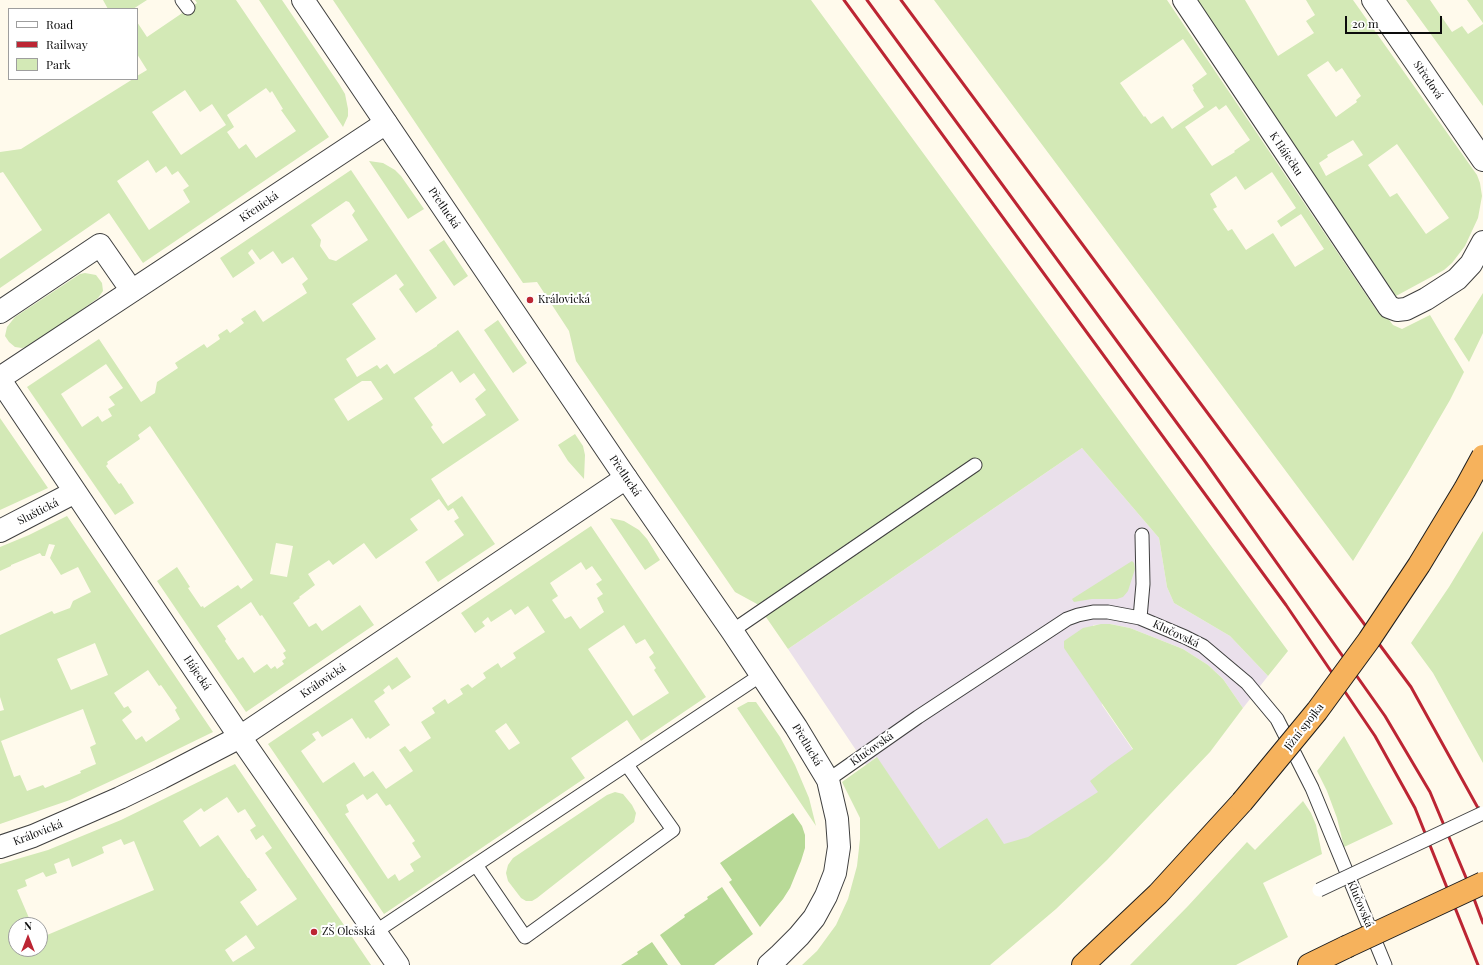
<!DOCTYPE html>
<meta charset="utf-8">
<style>
body{margin:0}
#map{position:relative;width:1483px;height:965px;overflow:hidden;background:#fffaec;font-family:"Playfair Display",serif}
canvas{display:block}
.legend{position:absolute;left:8px;top:8px;width:130px;height:72px;box-sizing:border-box;background:#fff;border:1px solid #9e9e9e;margin:0;padding:5px 7px;list-style:none;font-size:12px;color:#0c0c0c}
.legend li{display:flex;align-items:center;gap:8px;height:20px}
.legend b{width:20px;border:1px solid #9e9e9e}
.north{position:absolute;left:8px;top:917px;width:40px;height:40px;box-sizing:border-box;background:#fff;border:1px solid #9e9e9e;border-radius:50%;rotate:0deg;font-size:11px;font-weight:700;line-height:16px;text-align:center;color:#0c0c0c}
.north::after{content:'';display:block;margin:auto;width:14px;height:18px;background:#bc2533;clip-path:polygon(50% 0,100% 100%,50% 72%,0 100%)}
.scale{position:absolute;left:1345px;top:16px;width:97px;height:18px;box-sizing:border-box;border:2px solid #0c0c0c;border-top:0;padding-left:5px;font-size:12px;line-height:14px;white-space:nowrap;color:#0c0c0c;-webkit-text-stroke:3px #fff;paint-order:stroke}
</style>
<div id="map">
<canvas width="1483" height="965"></canvas>
<ul class="legend">
<li><b style="height:5px;background:#fff"></b>Road</li>
<li><b style="height:5px;background:#bc2533"></b>Railway</li>
<li><b style="height:11px;background:#d3e9b6"></b>Park</li>
</ul>
<div class="north">N</div>
<div class="scale">20 m</div>
</div>
<script>
const context = document.querySelector('canvas').getContext('2d');
context.lineJoin = 'round';
function paint(path, color) { context.fillStyle = color; context.fill(path, 'evenodd'); }
const toPath = rows => new Path2D(rows.map(r => 'M' + r).join(''));
function stroke(path, color, width, dash) { context.strokeStyle = color; context.lineWidth = width; context.lineCap = dash ? 'butt' : 'round'; context.setLineDash(dash || []); context.stroke(path); }
function label(font, color, halo, rows, align = 'center') {
  context.font = font + ' "Playfair Display",serif'; context.lineWidth = 4; context.setLineDash([]); context.textBaseline = 'middle'; context.strokeStyle = halo; context.fillStyle = color; for (const [text, x, y, turn = 0] of rows) {
    context.save(); context.translate(x, y); context.rotate((+turn || 0) * Math.PI / 180); context.textAlign = isNaN(turn) ? turn : align; if (halo) context.strokeText(text, 0, 0); context.fillText(text, 0, 0); context.restore();
  }
}
paint(toPath([
 [1082,448,1159,538,1167,587,1174,603,1230,636,1268,676,1243,708,1223,679,1208,665,1183,649,1130,628,1110,624,1093,625,1102,705,1133,750,1126,786,1046,843,939,849,876,757,866,765,788,649]
]), '#eae0eb');
paint(toPath([
 [103,0,147,0,133,9,108,9],
 [195,0,236,0,329,137,143,263,109,213,0,288,0,259,42,230,3,172,0,173,0,152,21,149,133,79,137,79,137,76,147,70,137,54,137,22,147,37,197,3],
 [266,88,270,93,272,91,283,109,281,110,296,131,256,158,246,144,239,149,227,132,234,127,227,115],
 [185,90,200,112,212,104,226,125,181,155,152,112],
 [148,160,156,173,166,166,172,175,178,171,189,186,183,190,190,202,149,230,117,181],
 [259,0,282,0,339,84,345,94,348,109,348,116,343,127],
 [333,0,811,0,1288,651,1268,676,1230,636,1174,603,1167,587,1159,538,1082,448,788,649,757,604,735,592,576,361,569,331,537,282,523,283],
 [934,0,1167,0,1379,314,1383,312,1393,325,1402,329,1430,315,1464,372,1450,400,1407,474,1353,561],
 [1183,39,1207,74,1192,85,1194,89,1193,90,1204,107,1172,129,1163,116,1151,124,1145,116,1144,117,1120,83],
 [1226,105,1250,140,1234,151,1235,152,1212,166,1185,127,1216,106,1219,110],
 [1272,172,1296,208,1277,221,1281,227,1301,214,1324,249,1295,267,1273,233,1246,250,1232,229,1228,231,1213,209,1217,207,1210,194,1236,176,1245,190],
 [1197,0,1245,0,1278,56,1314,33,1306,21,1315,15,1306,0,1353,0,1477,175,1480,183,1482,196,1478,218,1465,246,1452,263,1444,270,1396,296],
 [1328,61,1336,72,1342,68,1361,96,1356,100,1357,102,1336,117,1307,75],
 [1353,140,1363,155,1326,176,1319,163,1328,157,1327,155],
 [1397,144,1449,218,1426,234,1397,193,1390,197,1368,165],
 [1406,0,1430,0,1452,32,1462,26,1468,34,1483,24,1483,106],
 [1467,0,1483,0,1483,23],
 [369,161,383,163,395,170,401,176,424,209,408,219],
 [351,170,437,298,416,313,399,289,404,285,396,274,352,304,376,339,346,359,357,377,377,365,380,369,387,364,394,374,437,346,437,345,458,330,519,420,431,479,448,506,462,496,495,544,438,582,425,562,464,535,454,521,459,518,453,508,448,511,439,499,410,519,418,530,376,559,364,543,333,565,329,560,308,574,315,585,299,597,300,598,293,603,309,627,316,623,322,631,360,605,374,625,246,712,157,581,177,567,190,587,188,588,201,607,203,606,204,608,238,585,241,589,253,580,202,503,150,426,138,435,140,439,107,462,108,464,106,466,119,484,121,483,134,503,115,515,27,387,99,339,141,402,155,393,157,382,178,368,175,363,204,344,207,348,220,339,218,335,227,329,230,333,244,323,241,319,255,310,263,322,307,293,302,284,308,279,293,257,282,264,273,251,260,260,252,249,248,253,255,263,233,278,220,258],
 [346,201,349,202,355,211,352,215,368,240,336,261,329,259,320,246,321,240,311,225],
 [106,364,123,388,109,397,115,405,108,409,112,416,102,422,98,416,82,427,61,394],
 [452,371,460,383,474,373,486,390,475,399,486,415,443,444,431,427,433,425,414,398],
 [362,381,371,381,383,399,348,421,334,399],
 [276,543,293,546,287,577,270,574],
 [251,602,260,616,262,615,286,651,283,653,286,658,282,661,284,664,277,669,275,666,271,669,267,664,254,673,243,657,238,660,225,641,226,639,217,626],
 [444,240,468,276,454,286,429,250],
 [85,273,96,275,102,283,103,291,98,298,33,345,22,348,15,347,9,342,5,336,7,327,15,317,80,274],
 [1483,293,1483,333,1469,362,1454,339],
 [498,320,527,363,513,373,484,330],
 [0,418,48,488,0,510],
 [575,434,583,446,585,455,584,479,568,461,558,445],
 [67,516,213,732,139,768,70,800,0,824,0,711,4,710,0,697,0,635,52,611,54,614,70,608,73,601,91,592,78,567,61,575,50,558,55,545,49,544,45,556,42,556,40,553,11,565,11,566,0,571,0,547,29,535],
 [95,643,108,675,71,690,57,659],
 [148,670,159,686,161,685,177,708,175,710,180,719,146,742,142,736,136,740,122,720,132,712,128,706,124,708,114,693],
 [83,709,96,744,90,747,96,764,80,771,81,773,45,788,43,785,27,791,20,775,14,777,1,741],
 [610,518,624,521,639,530,647,539,660,560,645,570],
 [591,526,706,697,641,741,627,720,571,758,585,778,384,914,268,744,397,657,411,677,392,690,389,685,383,690,385,693,374,701,390,725,370,739,368,737,366,739,352,718,322,737,318,731,312,734,316,740,301,751,323,783,354,762,364,777,373,771,386,789,413,771,399,750,405,746,410,752,431,738,421,722,435,713,432,708,445,699,448,704,463,694,460,689,468,684,472,688,486,678,483,673,498,663,501,668,516,658,513,653,545,632,528,606,515,615,511,609,491,622,488,617,482,622,485,626,475,633,461,613],
 [581,562,586,570,592,566,602,580,596,584,603,594,597,598,604,612,580,629,571,616,565,619,552,600,558,596,550,583],
 [624,625,636,644,645,639,654,653,649,657,656,668,654,670,669,693,633,716,588,649],
 [506,723,520,743,509,750,495,731],
 [377,793,386,806,390,804,415,841,412,843,421,857,410,864,414,871,399,881,395,874,388,879,345,814,349,812,346,805,363,794,367,800],
 [1483,531,1483,763,1433,673,1411,643,1449,587],
 [1132,561,1134,563,1135,569,1128,591,1123,597,1117,599,1092,599,1074,602,1072,599],
 [1101,624,1110,624,1130,628,1183,649,1208,665,1223,679,1243,708,1210,752,1107,860,1056,909,990,965,802,965,817,951,836,925,848,899,857,866,860,839,860,818,842,782,877,757,939,849,987,818,1004,844,1028,837,1098,792,1090,781,1109,766,1133,749,1064,648,1064,641,1083,628],
 [748,702,756,702,780,737,795,765,809,798,816,826,737,708],
 [1344,736,1393,824,1344,847,1337,818,1327,791,1317,771],
 [235,764,371,965,0,965,0,864,48,850,121,820],
 [227,797,238,813,245,809,256,826,250,830,256,840,263,835,272,848,265,853,297,899,257,926,240,902,257,890,249,878,248,878,218,835,200,847,183,821,201,808,204,812],
 [121,839,124,845,134,841,154,890,40,938,40,949,16,949,16,925,32,925,17,890,27,886,25,880,43,872,46,877,57,873,54,864,69,858,72,867,93,858,104,853,102,847],
 [246,935,255,948,233,962,225,950],
 [615,792,623,794,632,805,636,813,634,822,537,898,532,901,526,901,521,898,508,881,506,873,508,865,513,858,607,795],
 [1303,801,1311,813,1316,825,1322,854,1263,883,1288,937,1236,965,1130,965,1188,906,1247,842,1255,850]
]), '#d3e9b6');
paint(toPath([
 [793,813,802,826,805,835,805,848,801,861,790,888,783,899,760,927,729,882,732,880,720,863],
 [722,887,753,934,714,965,681,965,660,935,685,917,684,915,708,899,707,897],
 [652,942,668,965,621,965,638,954,637,952]
]), '#b7d996');
const service = toPath([
 [182,0,188,8],
 [1140,618,1143,584,1142,535],
 [732,631,975,465],
 [828,780,918,717,1067,619,1078,615,1093,612,1108,612,1140,618,1185,637,1203,646,1247,683,1277,719,1312,788,1385,965],
 [476,865,525,937,673,830,627,765],
 [375,932,761,675]
]);
const minor = toPath([
 [1184,0,1389,307,1397,310,1406,309,1426,299,1457,279,1471,264,1483,242],
 [1373,0,1483,160],
 [0,312,100,245,132,291],
 [0,378,386,123],
 [0,380,240,737,398,965],
 [0,531,75,492],
 [0,847,33,836,120,798,161,778,240,737,626,478]
]);
const tertiary = toPath([
 [303,0,626,478,732,631,796,727,828,780,837,819,839,847,835,873,826,896,814,918,799,936,779,956,769,965]
]);
const trunk = toPath([
 [1083,965,1158,894,1242,802],
 [1309,965,1346,947]
]);
stroke(service, '#3f3f3f', 15);
stroke(minor, '#3f3f3f', 24);
stroke(tertiary, '#3f3f3f', 24);
stroke(trunk, '#1d1d1d', 24);
stroke(service, '#fff', 13);
stroke(minor, '#fff', 22);
stroke(tertiary, '#fff', 22);
stroke(trunk, '#f6b25c', 22);
stroke(toPath([
 [844,0,1286,605,1375,736,1415,808,1478,965],
 [867,0,1204,460,1385,716,1430,792,1467,880,1483,923],
 [901,0,1411,687,1483,817]
]), '#bc2533', 3);
const serviceBridge = toPath([
 [1319,890,1483,813]
]);
const trunkBridge = toPath([
 [1242,802,1317,711,1369,640,1419,565,1465,489,1483,456],
 [1346,947,1483,883]
]);
stroke(serviceBridge, '#3f3f3f', 15, []);
stroke(trunkBridge, '#1d1d1d', 24, []);
stroke(serviceBridge, '#fff', 13);
stroke(trunkBridge, '#f6b25c', 22);
for (const [x, y, r, color] of [
 [530,300,4,"#bc2533"],
 [314,932,4,"#bc2533"]
]) { const dot = new Path2D(); dot.arc(x, y, r, 0, 2 * Math.PI); context.fillStyle = color; context.fill(dot); stroke(dot, '#fff', 1.5); }
label('11px', '#0c0c0c', '#fff', [
 ["Středová",1428,80,56],
 ["K Háječku",1286,154,56],
 ["Křenická",259,207,-34],
 ["Přetlucká",444,208,56],
 ["Přetlucká",625,476,56],
 ["Sluštická",38,512,-27],
 ["Klučovská",1176,634,25],
 ["Hájecká",197,673,56],
 ["Královická",323,681,-34],
 ["Jižní spojka",1304,727,-52],
 ["Přetlucká",807,745,59],
 ["Klučovská",872,749,-35],
 ["Královická",38,833,-21],
 ["Klučovská",1360,904,67]
]);
label('11px', '#0c0c0c', '#fff', [
 ["Královická",538,300],
 ["ZŠ Olešská",322,932]
], 'left');
</script>
